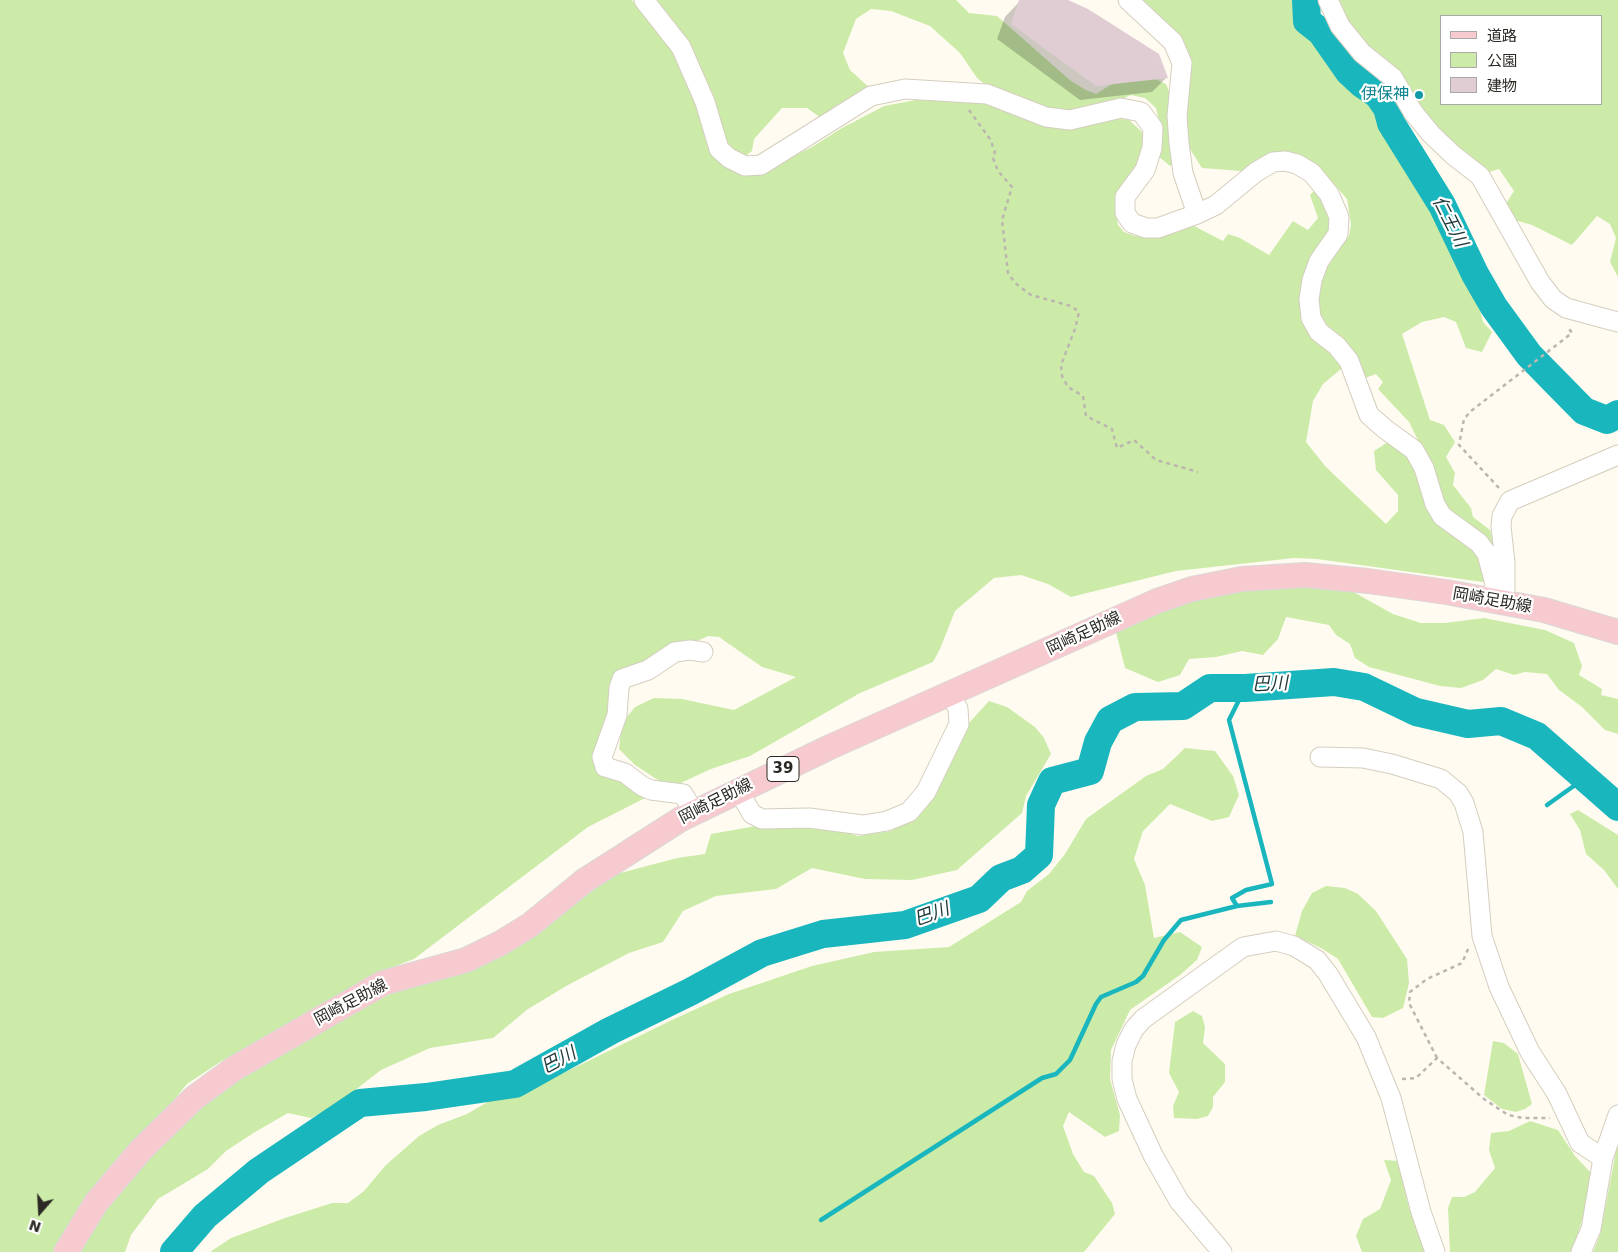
<!DOCTYPE html>
<meta charset="utf-8">
<style>
body{margin:0}
#map{position:relative;width:1618px;height:1252px;overflow:hidden;background:#fffbf1;font-family:"DejaVu Sans","Noto Sans JP",sans-serif}
canvas{display:block}
.legend{position:absolute;left:1440px;top:15px;width:162px;height:90px;box-sizing:border-box;background:#fff;border:1px solid #aaa9a7;margin:0;padding:6px 9px;list-style:none;font-size:15px;color:#2b2923}
.legend li{display:flex;align-items:center;gap:10px;height:25px}
.legend b{width:25px;border:1px solid #aaa9a7}
.north{position:absolute;left:15px;top:1187px;width:50px;height:50px;-webkit-text-stroke:4px #fff;paint-order:stroke;rotate:199deg;font-size:14px;font-weight:700;line-height:20px;text-align:center;color:#2b2923}
.north::after{content:'';display:block;margin:auto;width:18px;height:22px;background:#2b2923;clip-path:polygon(50% 0,100% 100%,50% 72%,0 100%)}
</style>
<div id="map">
<canvas width="1618" height="1252"></canvas>
<ul class="legend">
<li><b style="height:6px;background:#f7cad0"></b>道路</li>
<li><b style="height:14px;background:#cceba9"></b>公園</li>
<li><b style="height:14px;background:#e0cdd4"></b>建物</li>
</ul>
<div class="north">N</div>
</div>
<script>
const context = document.querySelector('canvas').getContext('2d');
context.lineJoin = 'round';
function paint(path, color) { context.fillStyle = color; context.fill(path, 'evenodd'); }
const toPath = rows => new Path2D(rows.map(r => 'M' + r).join(''));
function stroke(path, color, width, dash) { context.strokeStyle = color; context.lineWidth = width; context.lineCap = dash ? 'butt' : 'round'; context.setLineDash(dash || []); context.stroke(path); }
function label(font, color, halo, rows, align = 'center') {
  context.font = font + ' "DejaVu Sans","Noto Sans JP",sans-serif'; context.lineWidth = 4.5; context.setLineDash([]); context.textBaseline = 'middle'; context.strokeStyle = halo; context.fillStyle = color; for (const [text, x, y, turn = 0] of rows) {
    context.save(); context.translate(x, y); context.rotate((+turn || 0) * Math.PI / 180); context.textAlign = isNaN(turn) ? turn : align; if (halo) context.strokeText(text, 0, 0); context.fillText(text, 0, 0); context.restore();
  }
}
paint(toPath([
 [0,0,632,0,670,47,733,169,754,176,812,147,842,128,884,106,916,100,987,102,1062,129,1092,120,1115,118,1129,120,1141,131,1147,142,1144,156,1116,212,1118,225,1124,232,1135,236,1150,237,1186,226,1194,226,1223,241,1228,234,1240,238,1269,255,1293,221,1308,230,1318,218,1310,195,1315,190,1326,197,1332,223,1313,259,1304,302,1341,356,1341,369,1323,384,1313,401,1306,442,1326,467,1386,524,1398,511,1398,495,1376,470,1374,451,1388,442,1407,448,1430,500,1471,540,1490,583,1317,559,1294,558,1176,571,1071,597,1048,584,1021,575,994,578,955,611,940,649,933,662,860,693,750,756,711,769,670,788,635,765,619,749,622,723,635,707,654,698,682,699,734,710,796,677,762,667,719,637,708,636,654,662,625,669,599,753,651,795,588,827,414,959,393,967,371,983,220,1062,187,1084,84,1210,58,1252,0,1252],
 [653,0,956,0,969,13,997,16,1071,81,1086,90,1096,94,1118,80,1151,77,1166,84,1169,91,1177,159,1170,166,1158,156,1160,125,1156,108,1145,98,1131,95,1096,110,1047,112,990,88,977,78,960,53,930,26,891,11,871,9,856,19,843,53,850,70,871,89,821,118,807,108,782,108,754,139,752,151,744,157,726,145],
 [1133,0,1301,0,1305,23,1316,32,1335,62,1375,101,1383,112,1387,133,1403,154,1420,186,1435,204,1452,249,1466,268,1475,289,1483,322,1492,332,1482,352,1466,348,1456,322,1444,317,1422,322,1402,334,1430,420,1444,425,1455,442,1446,457,1455,473,1453,485,1471,508,1473,517,1490,530,1496,550,1449,512,1442,502,1437,479,1409,422,1378,389,1383,382,1376,374,1357,381,1348,349,1316,312,1316,280,1336,244,1349,236,1351,224,1347,199,1327,176,1293,152,1281,151,1241,171,1202,168,1188,146,1185,95,1188,65],
 [1332,0,1618,0,1618,277,1610,262,1616,238,1610,224,1597,216,1572,245,1532,225,1514,220,1505,205,1514,191,1499,169,1483,174,1454,149,1369,53],
 [1442,16,1602,16,1602,104,1442,104],
 [1339,584,1393,614,1421,623,1445,623,1484,618,1545,630,1574,643,1582,666,1579,675,1602,689,1601,695,1618,699,1618,734,1605,730,1582,707,1559,690,1547,674,1525,672,1514,675,1496,669,1483,680,1461,688,1440,686,1369,667,1355,658,1350,644,1336,635,1329,625,1286,617,1278,639,1263,655,1242,651,1216,657,1189,659,1180,675,1158,682,1125,668,1116,632,1201,593],
 [989,701,1007,707,1035,727,1044,738,1051,754,1026,796,1022,813,957,870,912,880,865,879,812,868,776,889,716,896,683,911,663,942,629,953,568,985,528,1009,493,1038,430,1048,381,1070,332,1108,311,1118,288,1113,255,1132,226,1151,208,1169,158,1199,131,1235,125,1252,77,1252,99,1215,174,1125,237,1079,324,1028,400,989,485,963,524,943,613,875,677,858,705,854,711,834,756,826,800,825,844,831,857,836,891,831,915,817,934,795,968,724],
 [1185,748,1215,751,1233,776,1239,795,1229,817,1212,821,1170,804,1143,831,1134,859,1145,885,1154,938,1180,932,1202,947,1197,960,1180,975,1130,1010,1111,1050,1110,1079,1120,1115,1119,1131,1105,1137,1069,1112,1063,1126,1073,1154,1084,1172,1094,1176,1112,1203,1115,1214,1084,1252,210,1252,231,1238,285,1218,332,1203,348,1203,364,1191,385,1166,419,1136,438,1125,467,1114,496,1097,541,1084,674,1019,729,994,812,966,874,952,949,947,1021,902,1027,891,1049,874,1065,854,1086,819,1146,776,1163,769],
 [1578,810,1618,835,1618,889,1604,870,1586,854,1580,830,1570,814],
 [1326,886,1345,888,1358,894,1376,911,1407,959,1409,983,1403,1008,1383,1018,1372,1017,1338,959,1321,948,1295,936,1302,911,1312,893],
 [1193,1011,1202,1016,1205,1027,1203,1043,1225,1064,1225,1082,1213,1097,1213,1107,1208,1116,1197,1119,1174,1118,1173,1106,1179,1092,1169,1073,1175,1022],
 [1493,1041,1504,1043,1518,1054,1532,1104,1525,1109,1516,1112,1502,1109,1484,1095],
 [1530,1121,1558,1130,1575,1156,1591,1173,1585,1210,1573,1250,1571,1252,1450,1252,1448,1208,1452,1197,1464,1197,1475,1192,1495,1168,1489,1150,1491,1133,1509,1131],
 [1618,1141,1618,1252,1593,1252,1600,1235],
 [1384,1160,1399,1161,1409,1208,1426,1252,1362,1252,1356,1236,1363,1219,1380,1209,1391,1180]
]), '#cceba9');
paint(toPath([
 [1021,0,1065,0,1166,78,1152,92,1080,100,997,39,1005,17]
]), '#0003');
stroke(toPath([
 [1547,805,1585,778],
 [1237,906,1271,902],
 [821,1220,1042,1078,1056,1074,1070,1060,1096,1004,1101,997,1136,982,1143,976,1164,940,1181,920,1237,906,1232,898,1246,890,1272,884,1229,720,1245,688]
]), '#1ab6be', 4.5);
stroke(toPath([
 [1306,0,1307,21,1321,32,1349,72,1362,84,1378,95,1387,108,1391,123,1442,205,1475,274,1494,307,1529,355,1584,411,1607,420,1618,414],
 [174,1252,205,1216,259,1171,360,1103,426,1097,515,1084,610,1031,690,992,762,953,823,934,905,925,979,899,1001,878,1022,870,1039,855,1041,805,1052,781,1090,771,1098,742,1110,720,1135,707,1183,706,1210,688,1245,688,1334,682,1364,687,1416,712,1468,724,1501,721,1537,736,1618,807]
]), '#1ab6be', 28);
paint(toPath([
 [1019,0,1068,0,1088,9,1159,54,1168,78,1096,86,1011,24]
]), '#e0cdd4');
const minor = toPath([
 [644,0,681,47,705,102,719,149,729,158,745,166,761,165,871,96,905,89,987,94,1046,117,1070,120,1121,108,1141,112,1153,128,1152,148,1145,170,1125,197,1125,213,1132,223,1146,228,1158,228,1197,214,1216,205,1256,172,1273,162,1285,161,1297,164,1312,173,1329,194,1339,217,1338,234,1319,261,1312,280,1309,299,1311,318,1319,332,1337,346,1349,361,1369,415,1385,429,1414,450,1424,468,1435,504,1442,516,1479,543,1487,554,1495,584,1493,602],
 [1128,0,1173,42,1182,63,1177,116,1179,143,1183,173,1197,214],
 [1328,0,1340,26,1362,53,1393,78,1413,112,1431,134,1453,155,1480,176,1540,282,1553,299,1566,308,1618,322],
 [1505,590,1505,563,1501,526,1502,516,1510,501,1618,455],
 [1320,757,1363,758,1392,764,1441,779,1458,793,1464,803,1473,832,1482,936,1499,987,1530,1052,1557,1094,1580,1143,1603,1158],
 [738,790,752,814,762,819,809,818,863,825,887,821,909,812,926,792,959,724,958,709,951,695],
 [694,812,683,794,651,790,642,786,625,773,605,767,602,757,617,715,619,688,622,679,648,670,675,652,690,650,703,652],
 [1222,1252,1179,1201,1153,1155,1127,1099,1122,1079,1122,1061,1126,1045,1134,1029,1143,1019,1243,947,1276,941,1294,946,1317,960,1328,974,1366,1037,1391,1098,1421,1212,1435,1252],
 [1581,1252,1591,1229,1603,1158,1618,1115]
]);
const major = toPath([
 [66,1252,96,1203,140,1151,194,1098,235,1068,383,983,466,960,501,943,530,925,584,881,681,819,830,747,1157,601,1192,589,1242,579,1305,575,1368,581,1446,592,1544,610,1618,632]
]);
stroke(minor, '#d4cebe', 21);
stroke(major, '#d9d8d7', 26);
stroke(toPath([
 [969,110,990,139,995,152,993,158,998,171,1012,187,1002,220,1008,273,1015,283,1031,295,1071,306,1079,312,1075,329,1061,365,1062,376,1068,387,1083,396,1086,416,1112,429,1117,448,1134,440,1156,460,1198,472],
 [1499,488,1459,445,1464,419,1471,411,1572,333,1567,326],
 [1437,1058,1409,1003,1410,992,1427,979,1462,963,1469,947],
 [1402,1079,1416,1078,1437,1058,1484,1099,1508,1115,1523,1118,1550,1118]
]), '#bbb7af', 2.5, [4, 4]);
stroke(minor, '#fff', 19);
stroke(major, '#f7cad0', 24);
for (const [x, y, r, color] of [
 [1419,95,5,"#0f9aa8"]
]) { const dot = new Path2D(); dot.arc(x, y, r, 0, 2 * Math.PI); context.fillStyle = color; context.fill(dot); stroke(dot, '#fff', 2); }
for (const [x, y, w] of [
 [783,769,32]
]) { const box = new Path2D(); box.roundRect(x - w / 2, y - 12.5, w, 25, 4); context.fillStyle = '#fff'; context.fill(box); stroke(box, '#2b2923', 1); }
label('bold 15px', '#2b2923', null, [
 ["39",783,769]
]);
label('16px', '#0d838f', '#fff', [
 ["伊保神",1409,95]
], 'right');
label('16px', '#2b2923', '#fff', [
 ["岡崎足助線",1492,601,10],
 ["岡崎足助線",1084,634,-25],
 ["岡崎足助線",716,802,-27],
 ["岡崎足助線",351,1003,-28]
]);
label('italic 18px', '#21393a', '#fff', [
 ["仁王川",1449,222,63],
 ["巴川",1270,685,-3],
 ["巴川",932,915,-20],
 ["巴川",559,1061,-28]
]);
</script>
